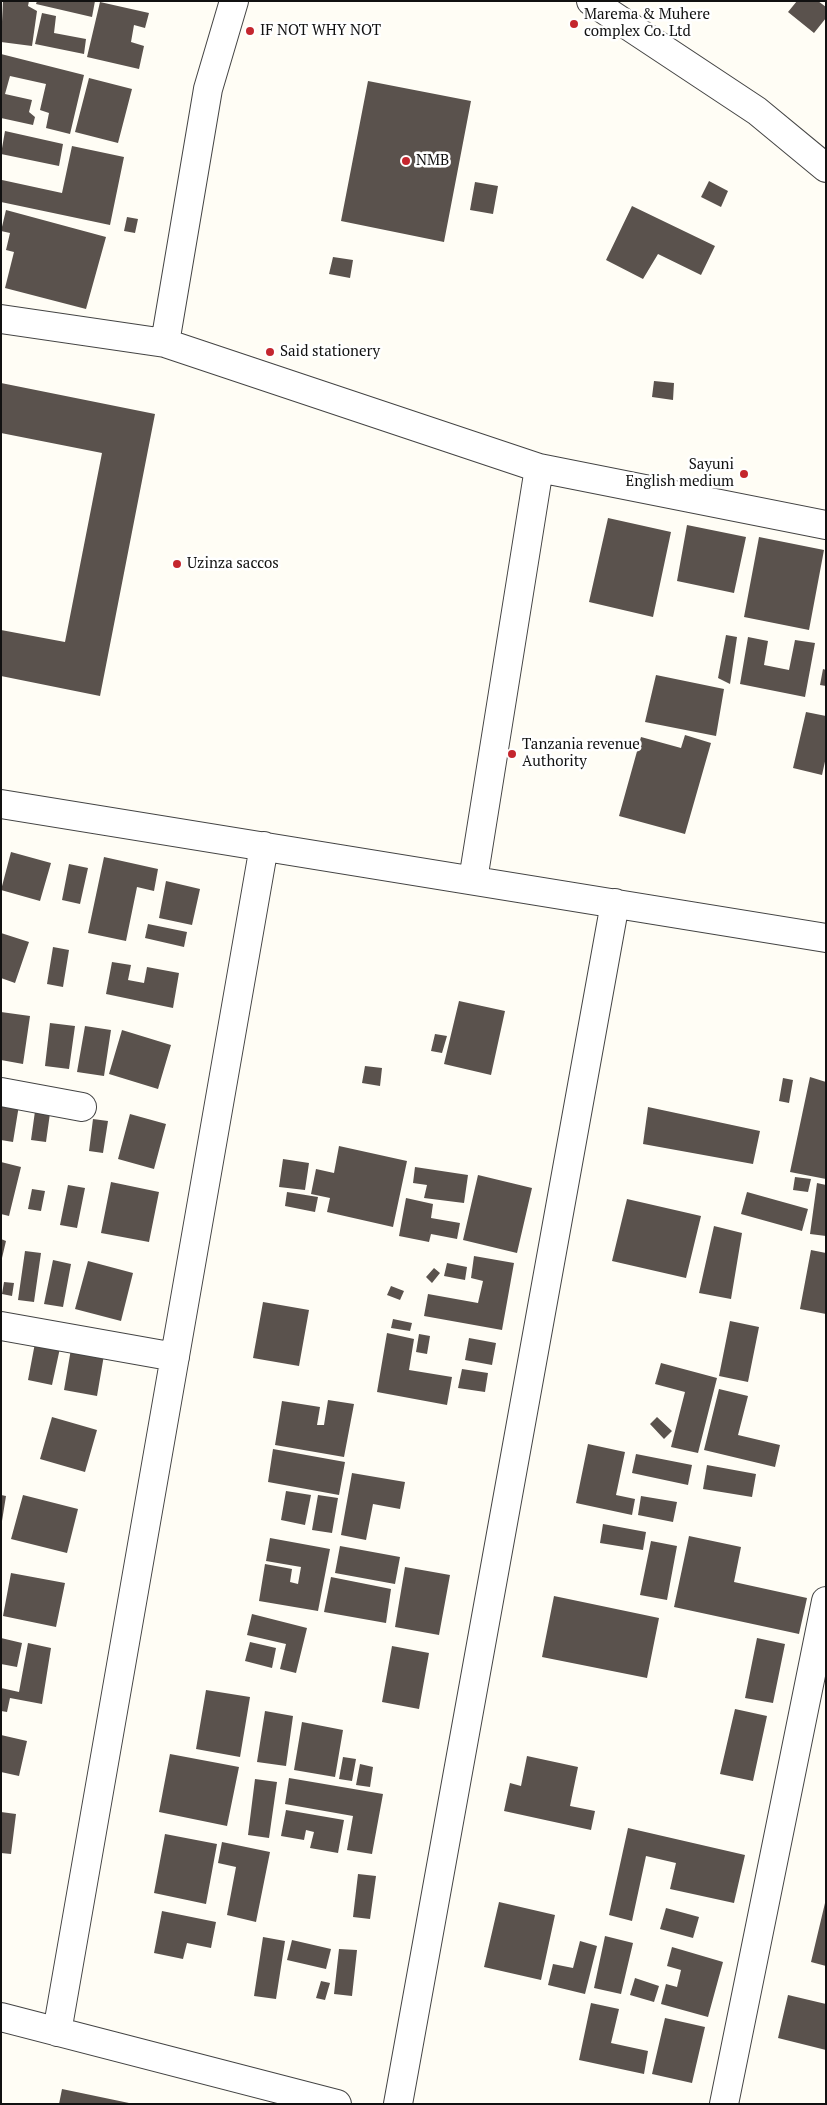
<!DOCTYPE html>
<style>
body{margin:0}
#map{position:relative;width:827px;height:2105px;overflow:hidden;background:#fffdf5;font-family:"PT Serif",serif}
canvas{display:block}
.frame{position:absolute;inset:0;border:2px solid #111;pointer-events:none}
</style>
<div id="map">
<canvas width="827" height="2105"></canvas>
<div class="frame"></div>
</div>
<script>
const context = document.querySelector('canvas').getContext('2d');
context.lineJoin = 'round';
function paint(path, color) { context.fillStyle = color; context.fill(path, 'evenodd'); }
const toPath = rows => new Path2D(rows.map(r => 'M' + r).join(''));
function stroke(path, color, width, dash) { context.strokeStyle = color; context.lineWidth = width; context.lineCap = dash ? 'butt' : 'round'; context.setLineDash(dash || []); context.stroke(path); }
function label(font, color, halo, rows, align = 'center') {
  context.font = font + ' "PT Serif",serif'; context.lineWidth = 5; context.setLineDash([]); context.textBaseline = 'middle'; context.strokeStyle = halo; context.fillStyle = color; for (const [text, x, y, turn = 0] of rows) {
    context.save(); context.translate(x, y); context.rotate((+turn || 0) * Math.PI / 180); context.textAlign = isNaN(turn) ? turn : align; if (halo) context.strokeText(text, 0, 0); context.fillText(text, 0, 0); context.restore();
  }
}
paint(toPath([
 [3,1,29,1,28,6,37,11,32,46,1,42],
 [37,1,95,1,92,17,36,4],
 [797,1,818,1,826,7,826,18,814,33,788,12],
 [100,2,149,13,145,28,134,25,131,42,144,46,139,69,87,57],
 [42,13,56,16,54,33,86,39,84,54,35,44],
 [1,54,84,75,70,134,46,128,49,113,40,110,46,84,10,76,5,94,32,100,29,112,35,117,33,125,1,118],
 [89,78,132,89,118,143,75,132],
 [368,81,471,101,444,242,341,221],
 [5,131,63,144,59,166,1,154],
 [72,146,124,157,110,225,1,202,2,180,62,193],
 [709,181,728,191,721,207,701,197],
 [475,182,498,186,493,214,470,210],
 [632,206,715,246,701,275,658,254,643,279,606,260],
 [6,210,106,237,86,309,5,288,14,252,6,250,10,233,1,231],
 [127,217,138,219,135,233,124,231],
 [333,257,353,260,350,278,329,274],
 [654,381,674,383,673,400,652,397],
 [1,383,155,414,100,696,1,676,1,630,65,642,102,453,1,433],
 [608,518,671,532,653,617,589,602],
 [687,525,746,537,734,593,677,581],
 [759,537,824,550,809,630,744,617],
 [726,635,737,637,730,684,718,678],
 [748,637,768,641,764,665,789,670,795,640,815,643,805,697,740,684],
 [823,669,826,670,826,686,820,685],
 [656,675,724,689,716,736,645,722],
 [806,712,826,716,826,757,822,775,793,768],
 [685,735,711,743,685,834,619,816,641,737,681,748],
 [11,852,51,863,40,901,1,890],
 [104,857,158,869,154,891,137,887,126,941,88,933],
 [69,864,88,868,80,904,62,900],
 [166,881,200,889,192,925,159,918],
 [148,924,187,932,184,947,145,938],
 [1,933,29,942,15,983,1,978],
 [53,947,69,950,63,987,47,984],
 [112,962,131,965,128,980,144,983,147,967,179,973,173,1008,106,994],
 [459,1001,505,1011,491,1075,444,1064],
 [1,1012,30,1016,23,1064,1,1060],
 [50,1023,75,1026,69,1069,45,1066],
 [85,1026,111,1030,104,1076,77,1072],
 [122,1030,171,1045,158,1089,109,1074],
 [435,1034,447,1036,442,1053,431,1051],
 [365,1066,382,1068,380,1086,362,1083],
 [810,1077,826,1082,826,1179,790,1172],
 [783,1078,793,1080,789,1103,779,1101],
 [1,1096,20,1099,13,1142,1,1140],
 [36,1104,51,1106,46,1142,31,1140],
 [648,1107,760,1131,753,1164,643,1144],
 [130,1114,166,1124,154,1169,118,1159],
 [93,1119,108,1121,103,1153,89,1151],
 [339,1146,407,1161,393,1227,327,1212,330,1198,311,1194,316,1169,334,1173],
 [283,1159,309,1163,305,1190,279,1187],
 [1,1162,21,1167,9,1216,1,1214],
 [415,1167,468,1175,464,1203,424,1198,427,1185,413,1183],
 [478,1175,532,1188,517,1253,463,1240],
 [795,1177,811,1179,808,1192,793,1190],
 [111,1182,159,1192,149,1242,101,1233],
 [817,1183,826,1185,826,1236,810,1234],
 [68,1185,85,1188,77,1228,60,1225],
 [32,1189,45,1191,41,1211,28,1209],
 [287,1192,318,1197,315,1212,285,1206],
 [747,1192,808,1209,802,1231,741,1214],
 [406,1198,433,1204,431,1218,460,1223,457,1239,431,1234,429,1242,399,1236],
 [627,1199,701,1216,686,1278,612,1261],
 [714,1226,742,1233,731,1299,699,1293],
 [1,1239,6,1241,2,1258,1,1258],
 [811,1250,826,1253,826,1314,800,1309],
 [25,1251,41,1253,34,1302,18,1300],
 [474,1256,514,1263,502,1330,424,1316,428,1294,478,1303,483,1281,471,1278],
 [53,1260,71,1264,63,1307,44,1304],
 [88,1261,133,1273,121,1321,75,1309],
 [447,1263,467,1267,465,1280,444,1276],
 [434,1268,440,1273,432,1283,426,1277],
 [4,1282,14,1283,12,1296,2,1294],
 [391,1286,404,1291,400,1300,387,1295],
 [263,1302,309,1310,299,1366,253,1358],
 [393,1319,412,1323,410,1331,391,1328],
 [730,1321,759,1327,748,1382,719,1376],
 [387,1333,414,1339,409,1370,452,1377,447,1405,377,1392],
 [419,1334,430,1336,427,1354,416,1352],
 [469,1338,496,1343,492,1365,465,1360],
 [35,1343,60,1348,52,1385,28,1380],
 [71,1349,104,1355,97,1396,64,1390],
 [661,1363,717,1378,698,1453,671,1447,685,1392,655,1384],
 [462,1369,488,1373,485,1392,458,1388],
 [719,1389,748,1396,738,1435,780,1445,775,1467,704,1450],
 [328,1400,354,1404,344,1457,275,1445,282,1401,320,1407,317,1425,324,1425],
 [52,1417,97,1430,85,1472,40,1459],
 [657,1417,672,1431,664,1439,650,1424],
 [588,1444,625,1452,616,1495,635,1499,632,1515,576,1503],
 [273,1449,345,1462,339,1495,268,1482],
 [636,1454,692,1465,688,1485,632,1473],
 [707,1465,756,1474,752,1497,703,1489],
 [352,1473,405,1482,400,1509,373,1504,366,1540,341,1535],
 [286,1491,311,1495,305,1525,281,1520],
 [1,1495,6,1496,2,1521,1,1521],
 [23,1495,78,1509,67,1553,11,1539],
 [318,1495,338,1498,332,1533,312,1530],
 [641,1496,677,1502,673,1522,638,1515],
 [603,1524,646,1532,643,1550,600,1543],
 [689,1536,741,1547,734,1582,807,1598,799,1634,674,1607],
 [270,1538,330,1549,318,1611,259,1601,265,1564,292,1569,290,1582,298,1584,301,1567,266,1561],
 [651,1541,677,1546,667,1600,640,1595],
 [340,1546,400,1557,395,1584,335,1573],
 [405,1567,450,1575,439,1635,395,1627],
 [11,1573,65,1583,56,1627,3,1616],
 [331,1577,391,1589,386,1623,324,1612],
 [554,1596,659,1618,647,1678,542,1657],
 [252,1614,307,1628,296,1673,280,1669,286,1644,247,1635],
 [1,1638,22,1643,17,1667,1,1664],
 [757,1638,785,1644,773,1703,745,1698],
 [250,1642,276,1648,272,1668,245,1661],
 [28,1643,51,1648,42,1704,10,1698,7,1712,1,1711,1,1688,19,1692],
 [392,1646,429,1653,419,1709,382,1702],
 [206,1690,250,1697,240,1757,196,1749],
 [735,1709,767,1716,753,1781,720,1774],
 [265,1711,293,1716,286,1766,257,1762],
 [302,1722,343,1730,335,1777,294,1770],
 [1,1735,27,1741,19,1776,1,1772],
 [170,1754,239,1767,227,1826,159,1812],
 [527,1756,578,1767,570,1806,595,1811,591,1830,504,1811,510,1783,521,1786],
 [343,1757,356,1759,352,1781,339,1779],
 [360,1764,373,1767,370,1787,356,1785],
 [289,1778,383,1794,372,1854,347,1850,353,1816,285,1804],
 [255,1779,277,1782,269,1838,248,1835],
 [286,1810,344,1820,338,1853,310,1848,314,1832,306,1830,304,1840,281,1836],
 [1,1812,16,1814,11,1854,1,1853],
 [628,1828,745,1855,734,1903,670,1889,676,1863,646,1856,632,1921,609,1915],
 [165,1834,217,1844,206,1904,154,1893],
 [222,1842,270,1852,256,1922,227,1915,236,1867,218,1863],
 [358,1874,376,1876,370,1919,353,1917],
 [499,1902,555,1915,541,1980,484,1967],
 [825,1903,826,1903,826,1966,811,1962],
 [666,1908,699,1917,693,1938,660,1929],
 [162,1911,216,1922,211,1948,187,1943,183,1959,154,1953],
 [605,1936,633,1943,621,1994,594,1988],
 [263,1937,285,1941,276,1999,254,1996],
 [292,1940,331,1949,326,1969,287,1960],
 [580,1941,597,1946,585,1994,548,1985,553,1964,573,1968],
 [672,1947,723,1962,708,2017,661,2004,666,1984,677,1987,681,1970,667,1966],
 [339,1949,357,1950,352,1996,334,1994],
 [635,1978,659,1986,654,2002,630,1995],
 [321,1981,330,1983,325,2000,316,1998],
 [788,1995,826,2004,826,2050,778,2038],
 [591,2003,619,2009,611,2043,648,2051,644,2074,579,2060],
 [665,2018,705,2027,692,2083,652,2074],
 [62,2089,129,2103,129,2104,59,2104]
]), '#5a524d');
const minor = toPath([
 [591,1,757,111,826,168],
 [1,319,165,343,539,468,826,525],
 [165,343,208,89,234,1],
 [1,804,826,938],
 [473,880,539,468],
 [1,1092,82,1107],
 [1,1326,175,1357],
 [1,2017,337,2104],
 [57,2032,264,846],
 [398,2104,615,903],
 [724,2104,826,1601]
]);
stroke(minor, '#444', 30);
stroke(minor, '#fff', 28);
for (const [x, y, r, color] of [
 [574,24,5,"#c4262e"],
 [250,31,5,"#c4262e"],
 [406,161,5,"#c4262e"],
 [270,352,5,"#c4262e"],
 [744,474,5,"#c4262e"],
 [177,564,5,"#c4262e"],
 [512,754,5,"#c4262e"]
]) { const dot = new Path2D(); dot.arc(x, y, r, 0, 2 * Math.PI); context.fillStyle = color; context.fill(dot); stroke(dot, '#fff', 2); }
label('15px', '#111', '#fff', [
 ["Marema & Muhere",584,15],
 ["complex Co. Ltd",584,32],
 ["IF NOT WHY NOT",260,31],
 ["NMB",416,161],
 ["Said stationery",280,352],
 ["Sayuni",734,465,"right"],
 ["English medium",734,482,"right"],
 ["Uzinza saccos",187,564],
 ["Tanzania revenue",522,745],
 ["Authority",522,762]
], 'left');
</script>
